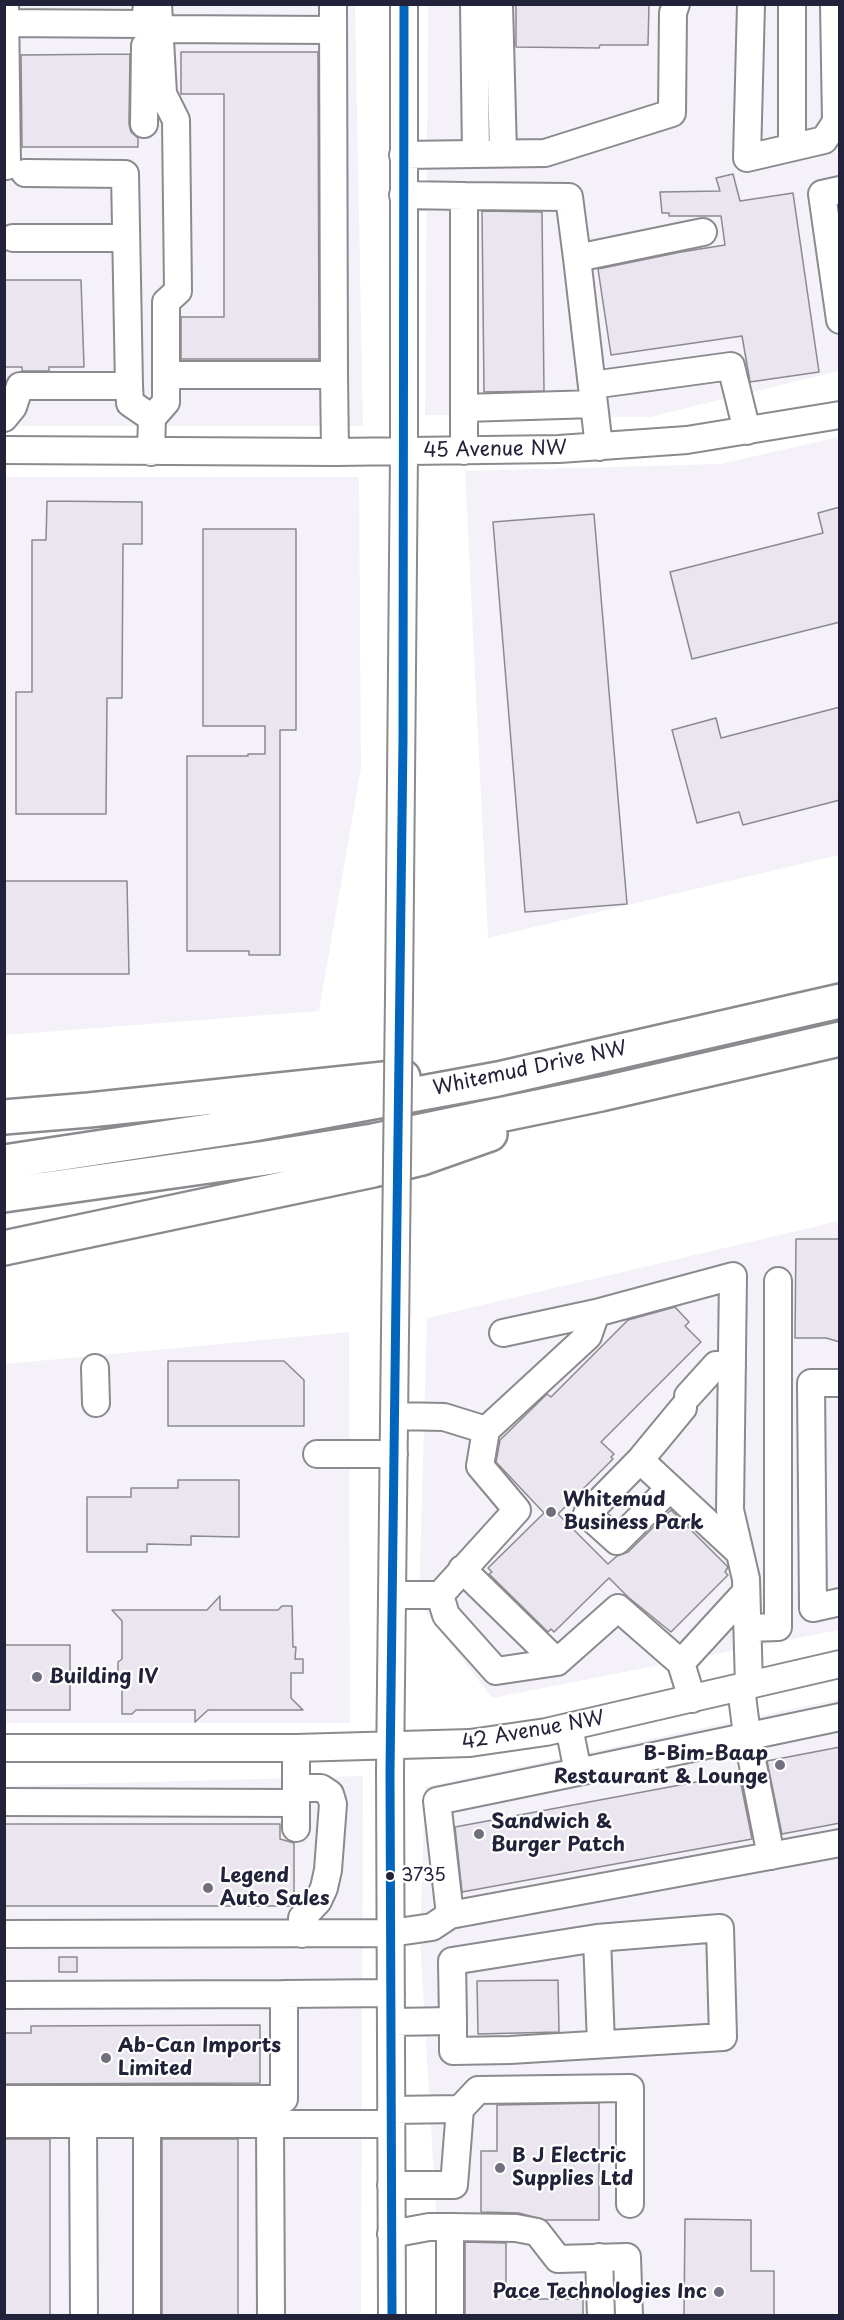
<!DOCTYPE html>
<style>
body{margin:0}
#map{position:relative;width:844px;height:2320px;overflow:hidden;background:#fff;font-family:"Playpen Sans",sans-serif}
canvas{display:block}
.frame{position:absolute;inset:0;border:6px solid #22223b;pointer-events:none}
</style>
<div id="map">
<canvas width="844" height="2320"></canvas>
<div class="frame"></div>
</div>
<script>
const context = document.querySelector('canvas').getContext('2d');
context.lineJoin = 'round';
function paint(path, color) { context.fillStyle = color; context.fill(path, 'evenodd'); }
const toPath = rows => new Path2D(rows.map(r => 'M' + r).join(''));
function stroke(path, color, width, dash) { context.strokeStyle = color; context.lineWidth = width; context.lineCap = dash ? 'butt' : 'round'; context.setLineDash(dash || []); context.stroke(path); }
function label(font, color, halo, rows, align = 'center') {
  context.font = font + ' "Playpen Sans",sans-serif'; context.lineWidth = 4.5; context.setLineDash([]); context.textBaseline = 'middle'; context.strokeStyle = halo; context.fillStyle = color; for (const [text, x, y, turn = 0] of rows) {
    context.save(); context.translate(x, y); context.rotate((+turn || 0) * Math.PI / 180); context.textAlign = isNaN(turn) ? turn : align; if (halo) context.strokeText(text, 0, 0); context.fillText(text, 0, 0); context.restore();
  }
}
paint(toPath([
 [4,5,355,5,363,426,5,426],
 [428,5,839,5,839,371,650,417,425,415],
 [839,437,839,855,488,938,465,471,720,464],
 [5,477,359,477,361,768,319,1011,5,1035],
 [839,1221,839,1630,492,1698,419,1603,427,1318],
 [349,1332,350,1723,5,1723,5,1364],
 [839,1699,839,2315,442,2315,420,1939,425,1787],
 [363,1776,361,2315,5,2315,4,1786]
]), '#f5f1f8');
const building = toPath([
 [516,4,649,4,648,45,600,45,599,48,516,47,516,4],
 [181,52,318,52,319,359,181,359,181,317,224,317,224,94,181,94,181,52],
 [130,54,129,124,131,132,138,138,138,147,22,147,21,55,130,54],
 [733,174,740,201,793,193,819,372,750,382,742,336,611,355,598,269,681,252,725,245,721,216,669,216,669,213,662,213,660,192,720,191,716,178,733,174],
 [482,211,542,212,544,391,484,392,482,211],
 [4,280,81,280,84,367,49,367,49,371,22,371,22,367,4,367,4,280],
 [47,501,142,502,142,544,123,544,122,698,107,698,106,814,16,814,16,692,32,692,32,540,46,540,47,501],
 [840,507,840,622,692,659,670,572,823,533,818,513,840,507],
 [594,514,627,904,525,912,493,522,594,514],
 [203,529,296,529,296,730,280,730,280,955,249,955,249,951,187,951,187,756,248,756,248,754,265,754,265,726,203,726,203,529],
 [840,707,840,800,743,825,739,812,697,823,672,730,716,718,721,738,840,707],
 [4,881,127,881,129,974,4,974,4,881],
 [796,1239,840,1239,840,1342,826,1338,795,1338,796,1239],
 [675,1307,689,1322,685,1326,701,1342,601,1442,614,1454,611,1457,613,1459,558,1514,608,1564,617,1556,628,1552,671,1510,728,1567,725,1572,728,1575,671,1632,628,1597,609,1578,554,1632,551,1629,548,1632,489,1574,492,1572,488,1568,544,1513,496,1462,500,1440,547,1394,551,1397,628,1320,675,1307],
 [168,1361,284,1361,304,1380,304,1426,168,1426,168,1361],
 [178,1480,239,1480,239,1537,191,1536,191,1545,147,1544,147,1552,87,1552,87,1497,131,1497,131,1488,178,1488,178,1480],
 [220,1596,220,1610,278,1610,282,1606,292,1606,293,1647,296,1647,295,1659,303,1659,303,1673,291,1673,291,1698,303,1710,208,1710,195,1722,195,1710,136,1710,132,1714,122,1714,122,1673,118,1673,118,1662,122,1659,122,1621,112,1610,207,1610,220,1596],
 [4,1645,70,1645,70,1710,4,1710,4,1645],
 [840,1747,840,1823,782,1834,767,1761,840,1747],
 [739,1774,752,1839,462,1892,455,1827,739,1774],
 [4,1824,280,1824,280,1839,294,1843,294,1904,293,1906,4,1906,4,1824],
 [59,1957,77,1957,77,1972,59,1972,59,1957],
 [558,1980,559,2032,478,2034,477,1981,558,1980],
 [260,2025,260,2083,4,2084,4,2033,31,2033,31,2026,260,2025],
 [599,2103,599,2220,544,2220,519,2213,481,2212,481,2151,497,2151,497,2105,599,2103],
 [4,2139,50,2139,50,2316,4,2316,4,2139],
 [162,2139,238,2139,238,2316,162,2316,162,2139],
 [685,2219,751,2220,751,2271,774,2271,774,2316,684,2316,685,2219],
 [465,2242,506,2243,506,2290,514,2299,583,2299,583,2316,465,2316,465,2242]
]);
paint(building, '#eae5ee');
stroke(building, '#8a8a8f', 1.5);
const minor = toPath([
 [333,4,334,375],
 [474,4,476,154],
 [499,4,503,153],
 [751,4,747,158,824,140,836,122,840,121],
 [792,4,792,147],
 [834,4,836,122],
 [4,23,145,24,147,4],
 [160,29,333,30],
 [144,124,145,46],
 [403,155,545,153,672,113,673,13,676,4],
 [4,166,7,166,5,4],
 [25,173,125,174,129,386],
 [840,190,822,194,840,320],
 [403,195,464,196],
 [13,238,126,238],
 [166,375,334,375,335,452],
 [592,385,731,366,747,431],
 [465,408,594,404],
 [4,418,13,407,20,386,129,386,130,403,152,418],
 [599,447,577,258,703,232],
 [4,450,335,452,559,449,687,440,840,415],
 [464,451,464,196,569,197,577,258],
 [151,452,152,418,166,402,166,302,178,291,176,120,163,94,158,4],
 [399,997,404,451,404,4],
 [503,1333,596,1313,733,1276,730,1510,746,1579,749,1686],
 [95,1368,96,1403],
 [840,1383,811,1383,813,1608,840,1602],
 [688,1396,716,1365,732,1367],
 [683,1408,640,1460,740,1553],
 [486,1430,588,1336,596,1313],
 [317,1454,394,1454],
 [640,1460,587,1514,617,1541,669,1489],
 [462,1569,557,1662,618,1608,681,1663,692,1699],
 [392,1595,440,1595,517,1510,480,1466,486,1430,444,1417,394,1416],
 [440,1595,446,1615,496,1671,557,1662],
 [748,1628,778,1627,778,1281],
 [681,1663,746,1592],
 [741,1688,747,1735,771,1856],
 [569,1727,578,1772,437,1801,450,1915,840,1843],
 [4,1748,296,1748,470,1743,546,1732,840,1664],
 [578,1772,840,1717],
 [296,1788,321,1788,330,1794,333,1804,328,1870,324,1888,318,1901,302,1918,302,1934],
 [4,1802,296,1803,296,1748],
 [296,1803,296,1828],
 [4,1934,391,1933,432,1927,450,1915],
 [597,1938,601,2044],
 [284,1994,391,1993],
 [4,1995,284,1994,284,2099,4,2099],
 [391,2022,453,2021,452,1961,597,1938,720,1928,723,2037,510,2050,453,2051,453,2021],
 [460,2109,478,2090,630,2088,630,2204],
 [391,2110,460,2109,454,2185,391,2185],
 [4,2124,391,2124],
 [83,2124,84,2316],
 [147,2124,147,2316],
 [270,2124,271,2316],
 [450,2227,516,2228,537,2232,558,2259,627,2257,629,2316],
 [391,2234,429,2227,450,2227,450,2316],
 [599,2257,601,2316],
 [392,2316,390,1771,396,1246]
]);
const highway = toPath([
 [4,1117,89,1110,403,1077],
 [4,1162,248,1125,498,1079,840,1001],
 [4,1195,266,1158,373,1141,601,1094,840,1039],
 [4,1248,373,1170,422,1158,490,1134]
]);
stroke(minor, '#8a8a8f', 30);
stroke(highway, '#8a8a8f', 38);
stroke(minor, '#fff', 26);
stroke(highway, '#fff', 33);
const minorBridge = toPath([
 [396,1246,399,997]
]);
stroke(minorBridge, '#8a8a8f', 30, []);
stroke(minorBridge, '#fff', 26);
stroke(toPath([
 [392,2316,390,1771,403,740,404,4]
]), '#0065bd', 9);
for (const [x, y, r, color] of [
 [551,1512,6,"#6f6f80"],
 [37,1677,6,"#6f6f80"],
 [780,1765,6,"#6f6f80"],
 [479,1834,6,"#6f6f80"],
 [390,1876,5,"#22223b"],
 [208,1888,6,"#6f6f80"],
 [106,2058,6,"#6f6f80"],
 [500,2168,6,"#6f6f80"],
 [719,2292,6,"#6f6f80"]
]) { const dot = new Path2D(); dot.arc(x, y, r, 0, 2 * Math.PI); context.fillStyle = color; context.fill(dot); stroke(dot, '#fff', 2); }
label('18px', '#22223b', '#fff', [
 ["3735",401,1876]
], 'left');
label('20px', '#22223b', '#fff', [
 ["45 Avenue NW",495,450,-1],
 ["Whitemud Drive NW",530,1069,-12],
 ["42 Avenue NW",533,1731,-10]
]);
label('bold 20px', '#22223b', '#fff', [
 ["Whitemud",563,1500],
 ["Business Park",563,1523],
 ["Building IV",49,1677],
 ["B-Bim-Baap",768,1754,"right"],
 ["Restaurant & Lounge",768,1777,"right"],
 ["Sandwich &",491,1822],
 ["Burger Patch",491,1845],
 ["Legend",220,1876],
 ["Auto Sales",220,1899],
 ["Ab-Can Imports",118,2046],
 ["Limited",118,2069],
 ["B J Electric",512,2156],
 ["Supplies Ltd",512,2179],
 ["Pace Technologies Inc",707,2292,"right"]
], 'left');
</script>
